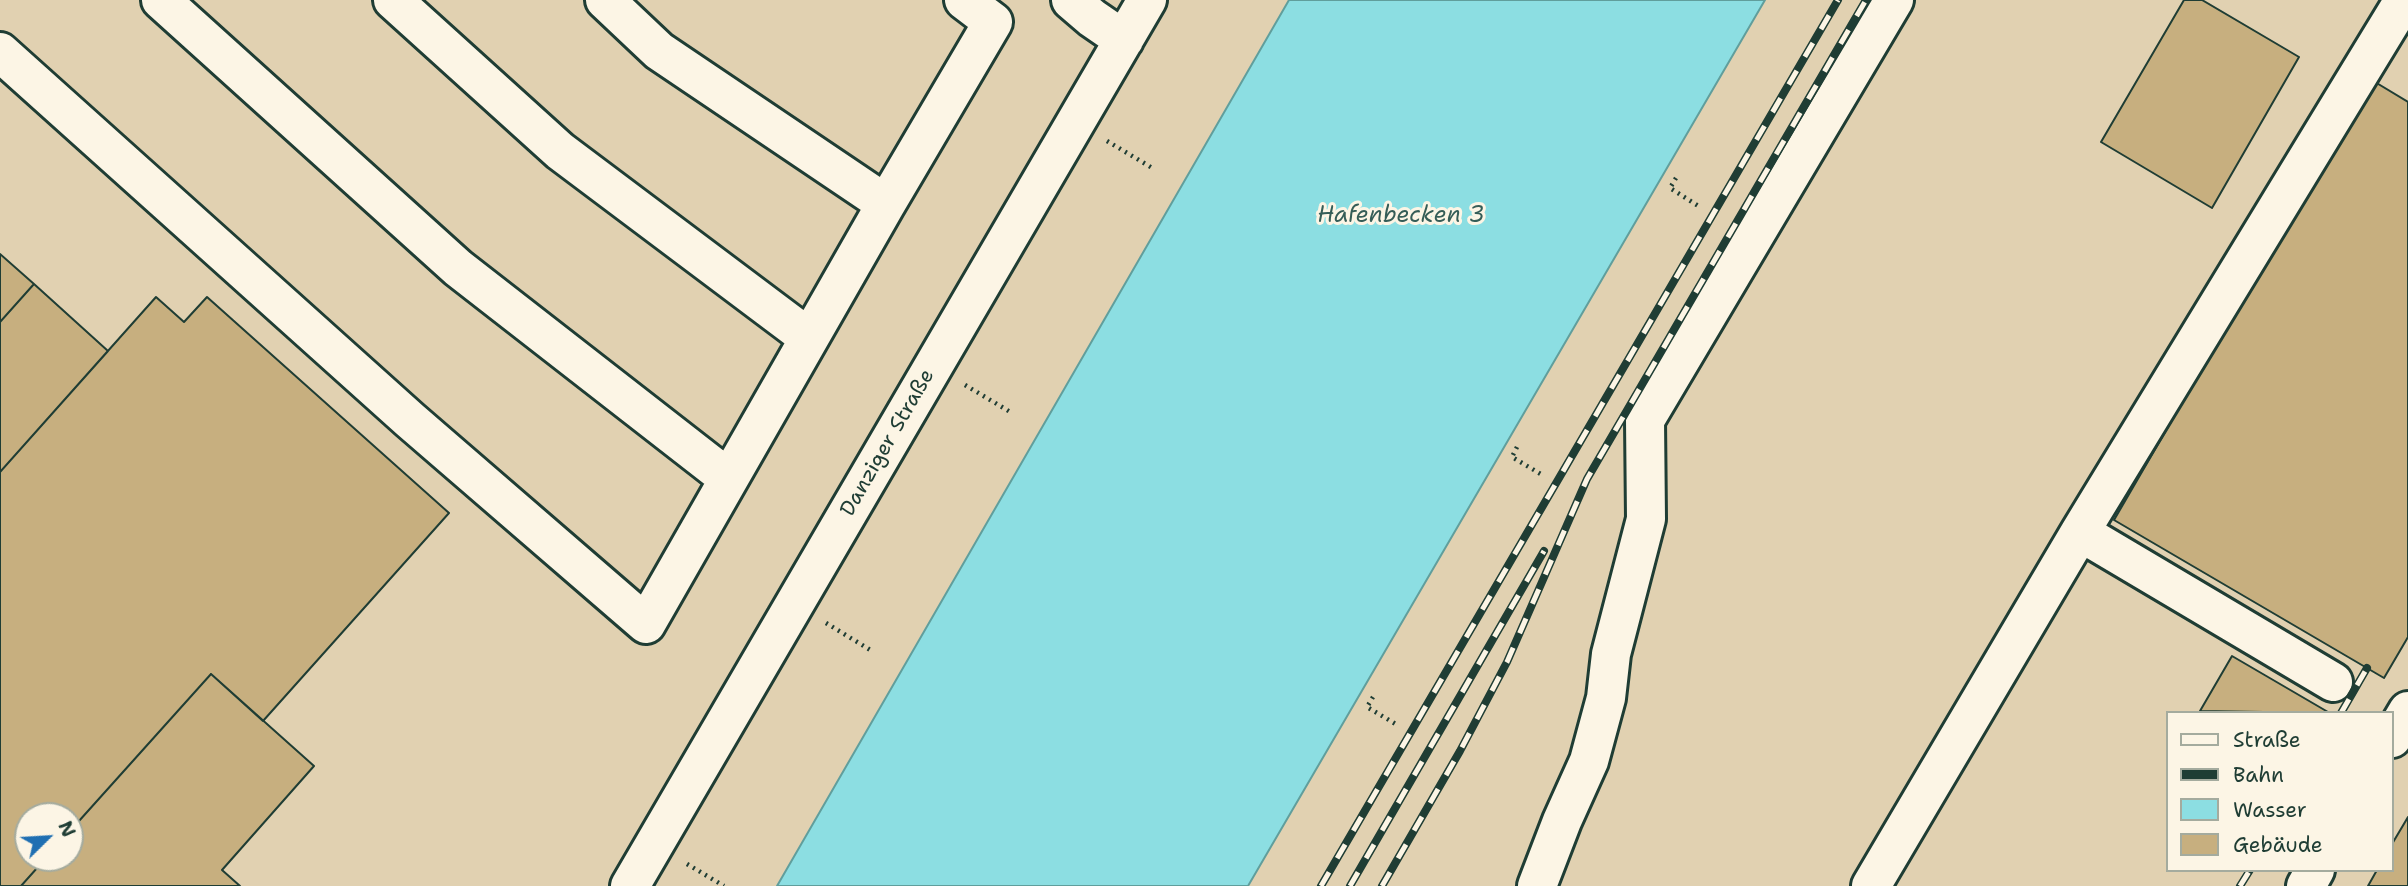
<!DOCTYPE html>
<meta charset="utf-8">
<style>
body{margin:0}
#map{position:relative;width:2408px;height:886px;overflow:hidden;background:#ece0c6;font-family:"Shantell Sans",sans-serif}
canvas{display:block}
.legend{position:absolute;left:2166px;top:711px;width:228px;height:161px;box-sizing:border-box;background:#fcf5e5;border:2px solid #a4ab9e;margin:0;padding:9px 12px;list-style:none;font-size:21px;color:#1f3d34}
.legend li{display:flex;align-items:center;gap:14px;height:35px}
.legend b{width:35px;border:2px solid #a4ab9e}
.north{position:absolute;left:14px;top:802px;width:70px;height:70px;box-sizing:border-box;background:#fcf5e5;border:2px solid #a4ab9e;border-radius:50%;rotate:66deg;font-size:19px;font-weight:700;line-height:28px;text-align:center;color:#1f3d34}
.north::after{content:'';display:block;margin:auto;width:24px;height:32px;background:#1f6fb2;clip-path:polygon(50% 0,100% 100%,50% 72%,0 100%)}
</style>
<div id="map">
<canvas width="2408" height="886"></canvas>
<ul class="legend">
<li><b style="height:9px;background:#fcf5e5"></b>Straße</li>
<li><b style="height:9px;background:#1f3d34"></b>Bahn</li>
<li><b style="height:19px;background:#8cdee2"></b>Wasser</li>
<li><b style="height:19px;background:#c7af7f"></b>Gebäude</li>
</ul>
<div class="north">N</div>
</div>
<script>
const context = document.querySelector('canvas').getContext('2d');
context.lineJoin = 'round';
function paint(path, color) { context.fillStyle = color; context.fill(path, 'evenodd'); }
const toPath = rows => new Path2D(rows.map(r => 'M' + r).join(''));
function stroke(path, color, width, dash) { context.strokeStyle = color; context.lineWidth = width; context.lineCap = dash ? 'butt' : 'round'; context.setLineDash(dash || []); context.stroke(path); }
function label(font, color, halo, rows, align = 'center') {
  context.font = font + ' "Shantell Sans",sans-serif'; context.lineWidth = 6; context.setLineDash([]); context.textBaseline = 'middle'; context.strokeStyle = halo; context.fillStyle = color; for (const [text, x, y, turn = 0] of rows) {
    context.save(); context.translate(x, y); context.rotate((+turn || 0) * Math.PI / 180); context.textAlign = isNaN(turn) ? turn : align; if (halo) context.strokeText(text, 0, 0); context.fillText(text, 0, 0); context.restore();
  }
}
paint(toPath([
 [0,0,1289,0,777,886,0,886],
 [28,816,70,816,70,858,28,858],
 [1765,0,2408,0,2408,886,1248,886],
 [2168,713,2392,713,2392,870,2168,870]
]), '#e1d1b1');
const water = toPath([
 [1289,0,1765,0,1248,886,777,886,1289,0]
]);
paint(water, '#8cdee2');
stroke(water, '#609e9c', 2);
const building = toPath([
 [2184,0,2202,0,2299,57,2212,208,2101,142,2184,0],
 [2370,79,2408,102,2408,637,2384,678,2114,520,2370,79],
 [0,254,34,284,0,322,0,254],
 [34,284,108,351,0,472,0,322,34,284],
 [156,297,184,322,207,297,449,513,263,721,211,674,70,831,70,816,28,816,28,858,46,858,21,886,0,886,0,472,156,297],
 [2232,656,2328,712,2328,713,2200,711,2232,656],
 [211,674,314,766,222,870,240,886,21,886,46,858,70,858,70,831,211,674],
 [2408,817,2408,886,2368,886,2377,870,2392,870,2392,844,2408,817]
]);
paint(building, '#c7af7f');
stroke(building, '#1f3d34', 2);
const minor = toPath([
 [161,0,458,268,729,479],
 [393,0,560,151,809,338],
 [1071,0,1092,18,1124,40],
 [0,52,410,420,646,624,886,204,659,51,605,0],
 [886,204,993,22,964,0],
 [2080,532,2333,682],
 [2392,738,2408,711],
 [630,886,1147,0],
 [1537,886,1562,821,1589,761,1606,698,1611,654,1646,519,1645,420,1894,0],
 [1871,886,2080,532,2404,0],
 [2306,886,2315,870]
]);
stroke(minor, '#1f3d34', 44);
stroke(toPath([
 [1107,141,1154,169],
 [1676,178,1670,188,1700,207],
 [965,385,1012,413],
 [1517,447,1512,457,1544,476],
 [826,623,872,651],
 [1373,697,1367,707,1399,726],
 [687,864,724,886]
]), '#1f3d34', 4.5, [2, 5]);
stroke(minor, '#fcf5e5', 38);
const rail = toPath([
 [2341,713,2367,668],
 [1321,886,1838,0],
 [1350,886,1544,551],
 [1382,886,1460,751,1507,662,1587,479,1866,0],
 [2240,886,2250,870]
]);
stroke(rail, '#1f3d34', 8);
stroke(rail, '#fcf5e5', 5, [16]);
label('21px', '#1f3d34', '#fcf5e5', [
 ["Danziger Straße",888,443,-60]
]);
label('italic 23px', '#355d57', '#fcf5e5', [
 ["Hafenbecken 3",1401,216]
]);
</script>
